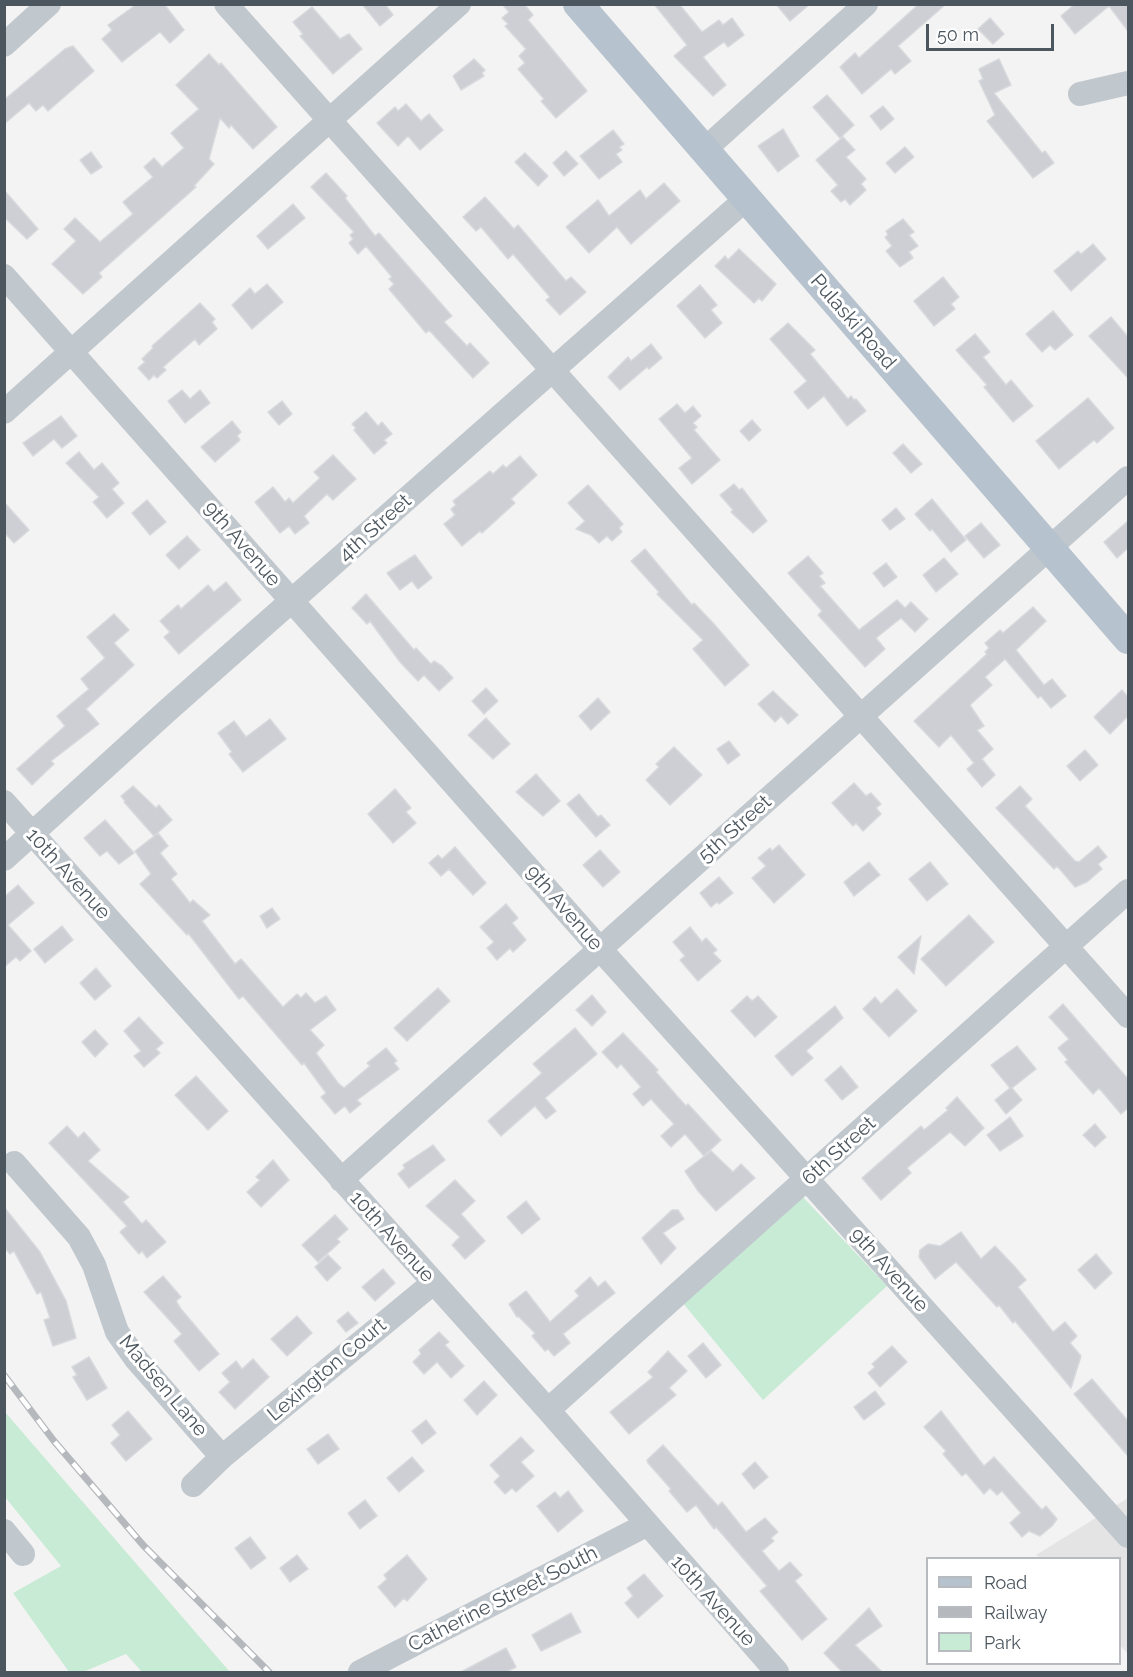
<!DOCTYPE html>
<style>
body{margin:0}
#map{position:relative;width:1133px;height:1677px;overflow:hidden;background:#f4f3f3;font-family:Raleway,sans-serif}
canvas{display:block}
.frame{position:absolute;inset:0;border:6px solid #4c565e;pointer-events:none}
.legend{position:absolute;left:926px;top:1557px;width:195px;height:108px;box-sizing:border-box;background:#fff;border:2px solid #b7bbbf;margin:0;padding:8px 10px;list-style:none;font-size:18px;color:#4c565e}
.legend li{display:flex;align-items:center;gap:12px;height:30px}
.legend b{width:30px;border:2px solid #b7bbbf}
.scale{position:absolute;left:926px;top:24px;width:128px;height:27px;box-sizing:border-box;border:3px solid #4c565e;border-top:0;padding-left:8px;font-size:18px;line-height:21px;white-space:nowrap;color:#4c565e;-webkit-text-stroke:4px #fff;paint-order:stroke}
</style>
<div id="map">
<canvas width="1133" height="1677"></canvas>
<div class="frame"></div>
<ul class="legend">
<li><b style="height:8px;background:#b6c2cd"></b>Road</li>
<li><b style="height:8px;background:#b5b8bc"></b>Railway</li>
<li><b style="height:16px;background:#c8ebd5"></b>Park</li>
</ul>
<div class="scale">50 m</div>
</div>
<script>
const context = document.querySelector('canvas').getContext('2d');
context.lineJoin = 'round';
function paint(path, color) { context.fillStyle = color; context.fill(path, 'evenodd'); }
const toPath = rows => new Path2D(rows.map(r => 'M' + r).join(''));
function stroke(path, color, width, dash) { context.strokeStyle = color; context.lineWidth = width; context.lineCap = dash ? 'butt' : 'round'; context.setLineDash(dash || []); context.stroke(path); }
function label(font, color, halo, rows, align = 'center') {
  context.font = font + ' Raleway,sans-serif'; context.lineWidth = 6; context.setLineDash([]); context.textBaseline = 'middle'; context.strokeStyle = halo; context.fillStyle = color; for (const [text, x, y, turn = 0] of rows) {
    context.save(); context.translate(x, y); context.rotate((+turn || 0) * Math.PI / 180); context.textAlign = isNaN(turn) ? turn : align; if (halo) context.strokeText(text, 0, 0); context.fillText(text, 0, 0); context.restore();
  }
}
paint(toPath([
 [1128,1498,1128,1654,1120,1645,1120,1558,1040,1558,1036,1555]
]), '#e5e4e4');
paint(toPath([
 [800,1194,887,1286,763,1400,682,1302],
 [4,1412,5,1412,230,1672,142,1672,126,1654,83,1672,69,1672,13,1593,61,1566,5,1497]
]), '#c8ebd5');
const building = toPath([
 [137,4,164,4,184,30,170,43,160,32,122,62,102,39,112,30,108,25,137,4],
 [362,4,385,4,393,15,380,26,362,4],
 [502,4,524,4,533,15,528,20,587,91,556,118,541,101,544,99,518,69,525,63,519,56,526,49,505,26,508,24,502,18,509,12,502,4],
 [654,4,679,4,702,32,719,20,723,25,732,18,744,35,728,47,724,42,703,57,726,85,713,96,674,56,687,45,654,4],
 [776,4,810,4,790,21,776,4],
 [919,4,946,4,898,46,911,61,895,74,891,69,862,94,840,67,855,53,859,58,919,4],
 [1075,4,1128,4,1128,31,1109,6,1075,34,1061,16,1075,4],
 [312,7,340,39,349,34,362,49,333,74,300,36,303,34,293,22,312,7],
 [990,18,1004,34,993,44,978,29,990,18],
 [73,46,94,71,48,111,43,105,36,111,29,103,4,124,4,100,65,49,73,46],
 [209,54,219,65,221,63,277,127,253,149,231,125,229,128,220,118,209,159,214,164,194,186,196,187,99,273,102,277,83,294,52,264,76,241,64,229,75,218,100,242,133,214,123,202,153,177,144,167,154,158,162,167,184,148,171,133,199,109,176,85,209,54],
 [474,59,485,70,482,73,484,76,461,90,453,76,474,59],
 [999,59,1011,85,994,93,1042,153,1045,151,1054,163,1033,178,987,121,995,115,979,81,983,79,979,69,999,59],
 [827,95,854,125,840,138,813,107,827,95],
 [406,104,421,121,429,114,443,130,420,150,408,136,398,146,377,123,395,107,398,111,406,104],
 [883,106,894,119,881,130,870,116,883,106],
 [783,129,799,156,778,172,758,146,783,129],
 [613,130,624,144,619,147,622,150,616,154,622,162,599,179,580,156,613,130],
 [843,137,855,150,846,157,866,179,861,184,866,190,850,205,845,199,841,202,831,191,838,185,816,160,843,137],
 [905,147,914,157,895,173,886,163,905,147],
 [566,151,578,164,564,176,553,163,566,151],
 [91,152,102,167,91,174,80,160,91,152],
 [525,153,548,176,538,186,515,162,525,153],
 [326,173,347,196,345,198,375,236,379,233,452,316,444,322,467,346,470,343,489,363,473,378,429,330,426,333,389,289,394,284,389,279,392,277,366,246,358,254,349,243,353,239,350,235,354,232,311,187,326,173],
 [664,183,680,201,631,244,617,227,589,253,566,227,598,200,609,216,640,190,646,199,664,183],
 [4,190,38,229,27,239,4,217,4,190],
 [485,197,514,229,518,225,566,281,571,277,586,292,560,315,546,300,550,297,513,254,508,259,481,227,476,231,463,217,485,197],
 [293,204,305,218,268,249,257,236,293,204],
 [903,219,914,232,909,235,918,246,909,252,913,258,900,267,886,251,892,246,885,237,888,235,886,231,903,219],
 [1093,244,1106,259,1071,291,1054,271,1078,251,1081,254,1093,244],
 [739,249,776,284,762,301,759,298,754,303,715,266,725,256,728,260,739,249],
 [943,277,959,297,951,304,955,309,934,326,914,301,943,277],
 [267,284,283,302,252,329,232,305,250,288,255,294,267,284],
 [700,285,717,305,711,310,722,323,705,338,677,306,700,285],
 [200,303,215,319,212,322,217,329,199,345,195,339,163,367,166,370,157,378,154,375,149,380,138,368,145,362,142,359,153,348,152,346,200,303],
 [1053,311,1073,335,1055,350,1050,345,1042,352,1026,334,1053,311],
 [1111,317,1128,337,1128,378,1089,336,1111,317],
 [788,323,815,350,810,354,848,399,851,396,854,400,856,399,866,411,847,426,824,396,808,409,794,392,807,381,770,339,788,323],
 [975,334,990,352,983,357,1006,385,1011,380,1033,406,1013,422,984,387,987,385,956,350,975,334],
 [651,344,662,358,649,369,647,367,620,390,608,377,628,357,631,361,651,344],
 [182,390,190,399,200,390,210,403,185,423,168,401,182,390],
 [1088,398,1114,428,1097,443,1094,440,1059,469,1036,441,1088,398],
 [282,401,292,414,279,425,268,412,282,401],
 [677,404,685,413,693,406,701,416,693,423,697,427,694,430,720,460,692,484,679,468,692,458,659,419,677,404],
 [366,412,378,426,382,422,392,434,384,440,387,443,374,454,354,430,356,428,352,424,366,412],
 [61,416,77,436,62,448,54,439,33,456,23,443,61,416],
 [752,420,761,430,749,441,740,431,752,420],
 [232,421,241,432,237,436,240,440,215,462,201,447,232,421],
 [903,444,922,464,911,473,893,453,903,444],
 [79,452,94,470,102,463,119,483,112,489,124,503,107,518,93,502,99,497,66,463,79,452],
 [333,455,356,479,333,500,327,494,304,516,309,523,295,534,289,526,280,533,255,502,273,487,285,502,289,498,293,503,320,478,314,472,333,455],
 [520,456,537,475,511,499,515,503,482,533,480,531,462,546,444,524,455,515,451,509,456,505,453,501,490,471,493,474,503,465,506,468,520,456],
 [734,484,739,490,742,488,767,521,753,533,731,512,733,510,720,495,734,484],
 [588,485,623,524,619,528,622,532,612,541,607,536,599,543,591,535,576,529,585,521,568,503,588,485],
 [932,499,966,540,951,552,932,529,930,531,915,514,932,499],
 [147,500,166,522,150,535,132,513,147,500],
 [4,502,29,530,14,543,4,532,4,502],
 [896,508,905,519,890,530,882,520,896,508],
 [1128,521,1128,548,1117,558,1104,542,1128,521],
 [981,523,1000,545,984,558,965,536,981,523],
 [187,536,200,550,179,569,166,555,187,536],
 [645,549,692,605,694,603,714,624,749,665,725,686,693,649,703,640,657,594,659,592,631,561,645,549],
 [415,555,432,578,418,589,412,581,400,590,387,573,415,555],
 [808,556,823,573,819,576,825,583,820,586,859,630,897,600,905,608,911,602,928,619,915,632,901,618,876,638,885,649,865,667,818,615,822,611,788,573,808,556],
 [944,558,958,574,936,592,923,575,944,558],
 [886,563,897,577,884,587,873,573,886,563],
 [226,582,241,600,179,654,164,637,170,632,160,621,178,605,181,609,208,585,214,592,226,582],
 [366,594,414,650,416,648,431,664,434,661,442,666,453,678,439,691,424,675,418,681,400,662,370,621,367,624,352,608,366,594],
 [1033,607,1046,621,1016,650,1044,685,1052,679,1066,696,1051,708,1041,696,1038,698,1005,659,985,677,992,685,970,705,984,726,977,730,993,749,982,759,995,775,982,787,967,769,974,763,951,735,939,747,914,721,987,654,985,652,989,648,985,643,1000,630,1003,633,1033,607],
 [114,614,129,630,114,643,134,665,86,709,99,724,51,761,54,764,32,785,17,769,65,726,57,716,89,689,81,679,105,658,87,637,114,614],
 [486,688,498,701,484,714,472,701,486,688],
 [1122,690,1128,697,1128,716,1110,734,1094,717,1122,690],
 [773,691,798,715,788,724,781,716,775,722,758,704,773,691],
 [598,698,610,712,591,730,579,716,598,698],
 [486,718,510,744,493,759,468,735,486,718],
 [270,719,286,739,243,772,229,754,232,752,218,733,234,721,246,737,270,719],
 [729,741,740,755,728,764,717,749,729,741],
 [674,747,702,775,670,805,646,780,659,767,656,764,674,747],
 [1085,750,1098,765,1080,781,1067,766,1085,750],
 [536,774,560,801,543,816,516,792,536,774],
 [854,783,866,796,871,793,881,804,876,808,881,814,863,831,856,823,853,826,832,803,854,783],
 [133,786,156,808,159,805,172,820,154,836,124,802,125,801,121,796,133,786],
 [1020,786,1032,799,1025,806,1075,861,1079,862,1098,846,1107,857,1098,864,1102,869,1087,882,1075,887,1057,866,1054,869,996,808,1020,786],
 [395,789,411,808,406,812,416,823,393,843,368,814,395,789],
 [579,794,598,817,601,815,610,825,596,837,567,804,579,794],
 [105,820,134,853,119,864,107,851,100,856,84,838,105,820],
 [158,833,168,846,160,853,177,874,171,879,190,903,193,900,210,915,202,921,235,964,241,959,283,1007,297,994,301,998,306,993,315,1003,326,996,336,1010,310,1030,324,1045,316,1053,338,1083,344,1088,370,1066,367,1063,386,1048,397,1061,394,1063,399,1069,357,1100,361,1104,350,1113,345,1106,335,1114,321,1097,326,1093,304,1063,302,1065,243,996,239,999,188,933,187,935,140,884,151,874,135,851,158,833],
 [779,845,805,875,774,903,752,878,766,866,758,858,770,848,772,851,779,845],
 [455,847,486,883,473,895,449,869,441,876,429,863,438,855,442,859,455,847],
 [600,850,620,872,603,887,583,865,600,850],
 [869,862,880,875,854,896,844,882,869,862],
 [930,862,948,884,927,901,909,879,930,862],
 [719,877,733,893,719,904,717,902,711,907,700,893,719,877],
 [18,885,34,903,8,925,31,951,20,961,16,957,4,967,4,897,18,885],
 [506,904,518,918,512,923,526,940,513,952,510,948,497,960,487,948,494,942,480,927,506,904],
 [272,908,280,919,267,928,260,916,272,908],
 [969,915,994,942,946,986,921,959,969,915],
 [62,926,73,940,45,963,34,949,62,926],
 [690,927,702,942,706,938,717,950,713,953,721,961,698,981,680,960,685,956,673,942,690,927],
 [921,936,914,974,898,957,921,936],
 [96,968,111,986,95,1000,80,983,96,968],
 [438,988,450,1001,407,1041,394,1028,438,988],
 [897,989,917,1011,889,1037,863,1009,875,997,881,1004,897,989],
 [592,995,606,1012,592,1026,576,1010,592,995],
 [747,996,752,1001,758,996,777,1017,755,1037,731,1011,747,996],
 [1063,1004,1128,1079,1128,1108,1121,1114,1099,1088,1093,1094,1065,1062,1068,1060,1058,1048,1069,1039,1049,1017,1063,1004],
 [835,1006,843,1018,806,1051,813,1058,792,1076,775,1056,835,1006],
 [139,1017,163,1043,156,1049,160,1053,144,1067,134,1056,141,1051,124,1031,139,1017],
 [575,1028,597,1054,545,1098,556,1111,546,1119,535,1106,501,1136,488,1121,542,1073,533,1064,575,1028],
 [95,1030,108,1044,95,1057,82,1042,95,1030],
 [623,1033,658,1070,656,1072,677,1096,686,1106,688,1104,721,1140,704,1156,685,1134,671,1147,661,1136,674,1124,651,1099,643,1106,633,1094,641,1087,621,1064,617,1068,602,1052,623,1033],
 [1017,1046,1036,1069,1012,1088,1022,1100,1006,1114,995,1100,1010,1088,991,1065,1017,1046],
 [841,1066,858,1087,842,1100,825,1080,841,1066],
 [196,1076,228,1111,208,1130,175,1095,196,1076],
 [957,1097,984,1128,965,1146,950,1132,907,1168,911,1173,881,1200,862,1178,921,1126,924,1130,948,1110,946,1108,957,1097],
 [1010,1117,1023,1136,1000,1151,987,1135,1010,1117],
 [1095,1124,1106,1137,1095,1147,1083,1135,1095,1124],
 [67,1126,78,1138,84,1132,100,1150,88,1161,129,1197,123,1202,142,1224,146,1220,166,1242,147,1258,142,1251,139,1254,120,1232,127,1226,49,1143,67,1126],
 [433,1145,445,1160,409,1188,398,1174,405,1168,403,1165,433,1145],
 [711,1151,733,1172,741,1164,755,1178,716,1211,698,1191,685,1171,711,1151],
 [273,1160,289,1180,261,1207,247,1192,260,1180,256,1177,273,1160],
 [455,1180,475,1201,461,1214,485,1241,465,1259,452,1245,460,1237,426,1206,455,1180],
 [526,1201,540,1219,522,1234,507,1217,526,1201],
 [4,1207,40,1252,66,1301,76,1338,53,1346,44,1320,50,1318,41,1292,37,1294,14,1251,10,1254,4,1247,4,1207],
 [672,1210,678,1210,684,1219,663,1233,676,1248,661,1264,642,1238,672,1210],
 [335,1215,348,1229,337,1239,340,1242,318,1262,302,1245,335,1215],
 [961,1232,981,1259,995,1246,1015,1267,1026,1280,1018,1287,1053,1332,1065,1322,1077,1336,1070,1343,1081,1356,1071,1388,1015,1321,1013,1323,999,1305,997,1307,956,1262,935,1279,919,1257,920,1250,928,1244,940,1246,961,1232],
 [1096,1254,1112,1273,1095,1289,1078,1270,1096,1254],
 [328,1255,341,1268,327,1281,315,1267,328,1255],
 [383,1269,395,1283,375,1301,362,1287,383,1269],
 [163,1276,181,1297,176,1301,181,1309,219,1354,199,1371,174,1341,182,1334,144,1292,163,1276],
 [590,1277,598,1287,605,1281,615,1293,563,1334,570,1343,554,1356,548,1349,545,1351,532,1336,535,1333,518,1316,517,1317,509,1304,526,1291,550,1322,579,1296,575,1291,590,1277],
 [348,1312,358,1323,346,1332,337,1321,348,1312],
 [297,1316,312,1333,287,1356,271,1339,297,1316],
 [439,1332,449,1342,445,1345,464,1366,451,1378,437,1362,424,1374,413,1362,421,1354,419,1350,439,1332],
 [703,1343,721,1365,706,1378,688,1356,703,1343],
 [892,1346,907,1362,880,1387,868,1373,875,1367,872,1364,892,1346],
 [668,1351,687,1371,669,1388,676,1395,629,1434,610,1412,653,1377,648,1372,668,1351],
 [89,1357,107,1388,87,1400,73,1377,77,1375,72,1367,89,1357],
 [253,1359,269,1377,235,1409,219,1392,230,1382,222,1373,236,1361,242,1369,253,1359],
 [1092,1379,1128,1421,1128,1456,1074,1394,1092,1379],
 [484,1381,497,1395,477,1415,464,1400,484,1381],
 [875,1391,885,1404,864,1420,854,1407,875,1391],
 [128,1411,152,1439,126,1461,111,1443,120,1435,112,1425,128,1411],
 [941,1411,984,1466,994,1457,1042,1510,1046,1506,1057,1519,1052,1526,1040,1536,1029,1531,1022,1537,1010,1523,1021,1513,1002,1491,997,1495,990,1488,984,1494,966,1473,962,1476,943,1454,946,1451,924,1427,941,1411],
 [426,1420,436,1433,422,1444,412,1431,426,1420],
 [328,1434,339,1449,318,1464,307,1449,328,1434],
 [521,1437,534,1451,521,1462,534,1476,516,1492,512,1488,505,1494,494,1482,500,1476,490,1465,521,1437],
 [663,1445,718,1506,722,1502,746,1532,765,1518,778,1532,771,1538,774,1541,762,1551,779,1571,790,1562,802,1575,795,1581,827,1619,802,1640,760,1591,767,1586,716,1527,714,1529,696,1505,687,1512,669,1491,671,1489,648,1463,647,1460,663,1445],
 [412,1457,424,1471,399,1492,387,1478,412,1457],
 [755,1462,768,1477,754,1489,742,1474,755,1462],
 [568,1491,583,1511,558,1532,537,1506,555,1492,560,1498,568,1491],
 [365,1500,377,1516,360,1529,348,1513,365,1500],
 [250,1537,266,1558,251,1569,235,1548,250,1537],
 [297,1555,308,1569,290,1582,280,1568,297,1555],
 [407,1555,427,1579,407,1601,404,1598,395,1607,378,1587,387,1579,384,1575,407,1555],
 [644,1574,663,1596,638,1618,625,1603,633,1596,627,1588,644,1574],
 [869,1608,882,1626,855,1645,882,1672,842,1672,824,1653,869,1608],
 [571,1613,581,1632,541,1651,532,1635,571,1613],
 [506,1648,516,1667,506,1672,461,1672,506,1648]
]);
paint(building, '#cdcfd4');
stroke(building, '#d7d9dd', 1.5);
stroke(toPath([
 [226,4,1128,1016],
 [4,45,49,4],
 [1080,94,1128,83],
 [704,150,866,4],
 [4,276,600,949,1128,1536],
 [4,412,459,4],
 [4,802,548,1410,777,1672],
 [4,859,168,710,746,199],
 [14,1163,79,1237,94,1265,117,1332,136,1359,222,1457],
 [341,1180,1128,478],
 [548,1410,1128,891],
 [193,1485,222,1457,433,1283],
 [4,1531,23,1554],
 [360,1672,646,1525]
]), '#c0c7cd', 24);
stroke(toPath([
 [578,4,1128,639]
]), '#b6c2cd', 30);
const rail = toPath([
 [4,1375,54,1441,143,1545,269,1672]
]);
stroke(rail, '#b5b8bc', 7);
stroke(rail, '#fff', 4.5, [14]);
label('20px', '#4c565e', '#fff', [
 ["Pulaski Road",853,322,49],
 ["4th Street",375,528,-42],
 ["9th Avenue",242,544,49],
 ["5th Street",735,829,-42],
 ["10th Avenue",68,874,48],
 ["9th Avenue",564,908,49],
 ["6th Street",839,1151,-42],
 ["10th Avenue",392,1237,48],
 ["9th Avenue",889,1270,48],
 ["Lexington Court",327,1370,-40],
 ["Madsen Lane",163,1386,50],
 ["Catherine Street South",503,1599,-27],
 ["10th Avenue",713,1601,48]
]);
</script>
